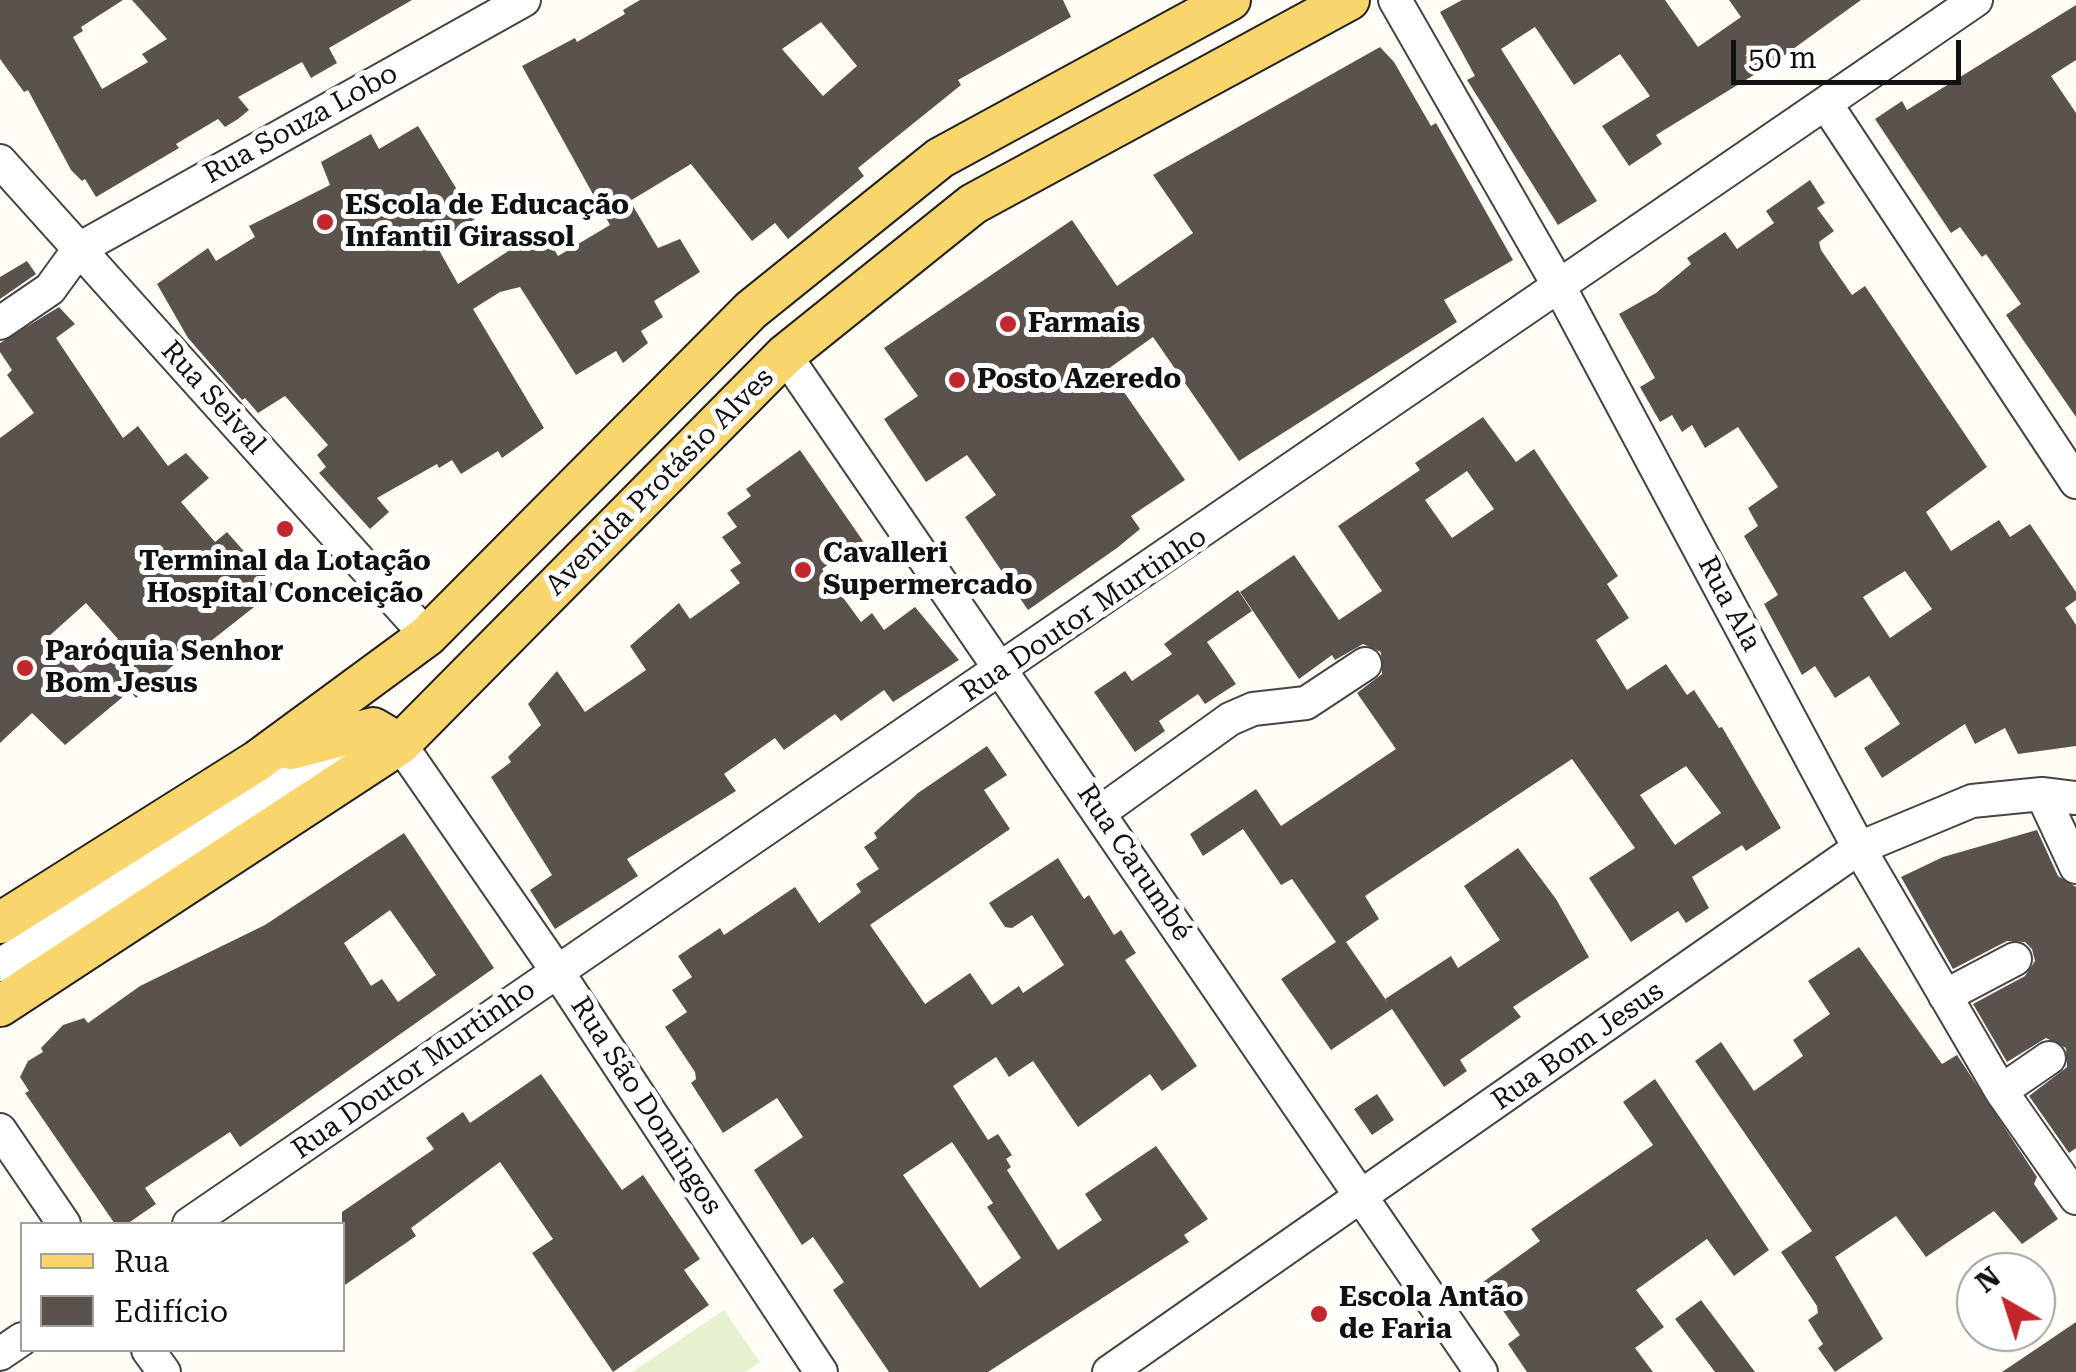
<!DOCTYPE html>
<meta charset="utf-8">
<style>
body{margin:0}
#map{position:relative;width:2076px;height:1372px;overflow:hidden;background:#fffdf5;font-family:"Roboto Serif",serif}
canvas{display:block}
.legend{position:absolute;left:20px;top:1222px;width:325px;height:130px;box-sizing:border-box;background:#fff;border:2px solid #a0a0a0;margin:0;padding:12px 18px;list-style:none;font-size:30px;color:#111}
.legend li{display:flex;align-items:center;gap:20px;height:50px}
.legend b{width:50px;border:2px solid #a0a0a0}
.north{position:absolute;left:1956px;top:1252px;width:100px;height:100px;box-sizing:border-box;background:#fff;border:2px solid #a0a0a0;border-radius:50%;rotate:321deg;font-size:28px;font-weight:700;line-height:40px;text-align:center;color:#111}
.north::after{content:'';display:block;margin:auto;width:35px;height:45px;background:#c4262e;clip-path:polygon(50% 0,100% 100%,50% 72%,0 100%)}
.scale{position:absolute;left:1731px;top:40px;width:230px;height:45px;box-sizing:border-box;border:5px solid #111;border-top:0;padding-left:12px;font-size:30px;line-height:35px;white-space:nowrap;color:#111;-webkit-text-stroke:8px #fff;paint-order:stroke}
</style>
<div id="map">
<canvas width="2076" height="1372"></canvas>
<ul class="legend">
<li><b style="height:12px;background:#f9d66b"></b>Rua</li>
<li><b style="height:28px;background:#5a524d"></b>Edifício</li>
</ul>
<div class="north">N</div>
<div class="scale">50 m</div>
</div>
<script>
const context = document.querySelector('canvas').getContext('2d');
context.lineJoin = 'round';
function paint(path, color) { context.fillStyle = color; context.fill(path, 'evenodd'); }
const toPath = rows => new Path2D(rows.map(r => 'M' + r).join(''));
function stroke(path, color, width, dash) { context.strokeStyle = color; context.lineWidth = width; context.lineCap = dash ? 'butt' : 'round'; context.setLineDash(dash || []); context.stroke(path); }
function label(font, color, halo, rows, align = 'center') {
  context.font = font + ' "Roboto Serif",serif'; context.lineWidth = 10; context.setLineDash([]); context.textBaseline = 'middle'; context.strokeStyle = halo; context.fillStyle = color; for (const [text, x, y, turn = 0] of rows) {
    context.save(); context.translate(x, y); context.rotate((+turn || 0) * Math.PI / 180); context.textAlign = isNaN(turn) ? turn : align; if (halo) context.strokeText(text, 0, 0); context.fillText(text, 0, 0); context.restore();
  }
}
paint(toPath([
 [724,1310,760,1362,745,1372,632,1372]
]), '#e6f2cf');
paint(toPath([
 [0,0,123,0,81,27,83,31,73,37,102,89,148,62,142,54,167,39,132,0,412,0,329,48,337,63,311,78,302,62,238,97,249,110,238,119,225,127,218,119,176,144,179,148,96,197,85,179,82,181,71,170,28,90,24,92,0,59],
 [640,0,1063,0,1071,17,958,80,961,85,858,168,864,176,788,239,775,223,752,241,691,164,630,201,658,248,680,239,700,272,654,301,663,317,641,331,648,343,623,363,616,351,576,375,520,287,500,292,473,309,544,428,502,458,498,451,461,474,452,460,439,468,437,464,377,498,389,512,370,529,319,473,326,467,317,455,328,445,285,396,258,413,245,398,242,400,188,338,157,284,208,248,216,261,255,237,249,226,330,185,321,162,371,134,379,149,418,126,475,219,435,243,458,284,542,229,558,256,610,225,522,66,575,38,577,42,625,14,623,10],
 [821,22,857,66,823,96,782,49],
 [1462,0,1665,0,1698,47,1741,17,1729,0,1861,0,1775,62,1656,135,1662,144,1629,166,1602,126,1650,96,1620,54,1574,85,1535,27,1501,49,1597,201,1558,225,1467,80,1475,76,1440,12],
 [2076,5,2076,60,2051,76,2076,113,2076,417,2006,315,2021,304,1986,254,1982,257,1960,227,1951,233,1875,119,1902,101,1907,110],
 [1380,47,1394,62,1431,126,1436,123,1513,260,1444,300,1457,322,1239,461,1153,337,1108,369,1185,480,1131,516,1140,529,1117,548,1028,610,965,517,996,495,967,455,926,482,884,419,918,396,884,348,1072,220,1117,286,1193,233,1153,175],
 [1810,180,1825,203,1817,208,1834,231,1819,242,1821,250,1852,295,1865,286,1987,467,1926,512,1951,551,1999,520,2010,537,2030,524,2076,592,2076,600,2065,608,2076,625,2076,746,2018,754,2005,728,1975,744,1965,724,1882,778,1864,748,1900,724,1869,676,1835,698,1815,666,1802,675,1764,604,1778,595,1744,536,1758,526,1748,508,1778,487,1738,427,1705,448,1692,425,1682,432,1672,415,1660,422,1640,387,1655,378,1619,314,1656,293,1691,264,1687,258,1725,232,1737,249,1774,223,1766,211],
 [1905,571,1932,609,1890,638,1863,597],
 [27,261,36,274,0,299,0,277],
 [59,307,75,324,56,338,123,438,138,426,168,466,186,453,209,478,181,502,215,542,227,532,277,589,188,659,185,655,136,698,130,691,65,745,32,713,0,743,0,438,34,413,7,375,12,370,0,352,0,343],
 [86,603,118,639,80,672,48,637],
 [1483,417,1516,462,1534,449,1618,576,1607,584,1629,618,1596,640,1627,690,1666,664,1687,695,1694,690,1719,728,1722,727,1781,828,1746,851,1742,845,1692,877,1709,908,1686,923,1678,911,1631,942,1589,878,1635,848,1572,759,1365,896,1379,919,1346,942,1388,1003,1385,999,1451,956,1458,968,1500,940,1464,886,1518,848,1556,899,1589,957,1513,1007,1521,1017,1460,1060,1467,1071,1444,1087,1392,1009,1331,1050,1281,979,1336,942,1292,879,1281,885,1243,829,1203,856,1190,834,1256,789,1281,826,1396,749,1357,693,1382,674,1381,652,1363,644,1335,660,1332,655,1299,679,1240,592,1294,555,1339,620,1382,591,1338,526,1420,470,1415,463],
 [1467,471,1494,509,1452,538,1425,500],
 [1686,766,1721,813,1675,845,1640,795],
 [800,450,863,541,822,569,861,622,872,613,884,630,915,607,959,660,893,702,884,690,841,721,835,714,784,750,775,738,724,774,736,791,627,859,638,876,555,929,530,890,552,875,491,777,511,762,508,757,541,725,528,704,557,671,585,712,646,670,630,646,679,603,690,619,740,583,730,570,741,563,722,537,737,527,727,513,751,496,746,489],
 [1238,590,1252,611,1207,642,1236,684,1205,704,1198,694,1159,721,1165,731,1135,752,1094,692,1125,671,1132,681,1172,654,1164,644],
 [987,746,1007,775,984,790,1010,829,870,925,925,1004,970,973,992,1005,1019,986,1023,993,1064,965,1032,915,1012,928,1005,927,989,903,1058,858,1084,899,1089,895,1114,935,1121,930,1136,953,1125,960,1197,1066,1162,1091,1150,1074,1078,1127,1033,1061,1009,1077,996,1057,953,1086,988,1140,998,1134,1012,1155,1006,1159,1011,1167,1007,1170,1058,1250,1102,1220,1085,1194,1156,1146,1208,1219,1184,1235,1189,1242,988,1372,889,1372,833,1290,844,1282,813,1237,802,1245,754,1170,803,1137,777,1098,723,1133,691,1083,696,1079,695,1072,665,1027,687,1012,672,990,692,977,678,956,720,928,724,935,795,887,819,923,861,892,856,884,879,869,864,847,877,838,874,833,918,793],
 [952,1142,993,1203,987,1207,1021,1258,980,1288,903,1175],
 [2037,830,2058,876,2076,887,2076,1148,2069,1153,2029,1096,2067,1067,2066,1048,2046,1038,2007,1062,1973,1004,2025,976,2035,961,2032,949,2025,942,2007,941,1953,969,1901,877,1943,857],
 [404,833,494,968,240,1147,230,1132,145,1188,156,1204,127,1224,115,1224,25,1093,29,1091,20,1077,28,1061,43,1052,41,1048,63,1025,84,1018,88,1023,140,986,265,925],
 [390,910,436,975,398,1002,382,979,371,986,344,943],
 [1859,947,1942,1064,1957,1055,2037,1177,2034,1184,2058,1219,2022,1244,1994,1211,1926,1257,1896,1216,1835,1257,1883,1339,1835,1372,1818,1348,1823,1344,1808,1320,1818,1313,1817,1306,1781,1252,1812,1231,1695,1061,1721,1042,1754,1091,1803,1056,1793,1040,1830,1014,1808,981],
 [541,1074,622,1190,643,1175,700,1259,684,1270,709,1305,613,1372,532,1253,553,1239,500,1162,411,1228,416,1236,342,1287,342,1212,434,1149,426,1138,463,1112,470,1123],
 [1655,1079,1769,1250,1734,1276,1707,1239,1636,1290,1664,1327,1635,1348,1653,1372,1527,1372,1508,1344,1520,1335,1483,1282,1540,1241,1531,1229,1653,1145,1623,1102],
 [1377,1094,1394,1120,1372,1135,1354,1109],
 [1701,1300,1755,1372,1715,1372,1675,1319],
 [2076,1322,2076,1372,2002,1372,2048,1341]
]), '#5a524d');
const minor = toPath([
 [1395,0,1560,288,1859,848,2001,1091,2076,1198],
 [1826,104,2076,482],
 [0,161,427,636],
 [0,323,50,289,79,249,524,0],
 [785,355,1481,1372],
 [400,744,557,971,821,1372],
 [2042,794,2076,867],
 [1099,813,1230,719,1253,709,1306,703,1365,664],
 [0,965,356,739],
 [1945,996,2015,959],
 [2001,1091,2049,1058],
 [0,1130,64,1224],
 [189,1224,1976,0],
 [148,1350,164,1372],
 [0,1354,22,1339],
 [1109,1372,1859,848,1972,801,2042,794,2076,798]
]);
const major = toPath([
 [291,749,373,728,400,744],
 [0,923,257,761,427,636,751,310,940,158,1230,0],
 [0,1006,400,744,785,355,973,204,1349,0]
]);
stroke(minor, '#444', 36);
stroke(major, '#222', 44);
stroke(minor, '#fff', 32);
stroke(major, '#f9d66b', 40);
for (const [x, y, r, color] of [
 [325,222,10,"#c4262e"],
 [1008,324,10,"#c4262e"],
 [957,380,10,"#c4262e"],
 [285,529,10,"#c4262e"],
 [803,570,10,"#c4262e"],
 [25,668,10,"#c4262e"],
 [1319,1314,10,"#c4262e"]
]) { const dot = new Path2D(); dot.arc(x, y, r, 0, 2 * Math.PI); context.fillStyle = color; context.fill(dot); stroke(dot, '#fff', 4); }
label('28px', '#111', '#fff', [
 ["Rua Souza Lobo",301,124,-29],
 ["Rua Seival",213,398,48],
 ["Avenida Protásio Alves",660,482,-45],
 ["Rua Ala",1729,604,62],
 ["Rua Doutor Murtinho",1084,615,-34],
 ["Rua Carumbé",1134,863,56],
 ["Rua Bom Jesus",1578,1046,-35],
 ["Rua Doutor Murtinho",414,1070,-35],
 ["Rua São Domingos",646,1106,57]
]);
label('bold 28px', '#111', '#fff', [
 ["EScola de Educação",345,206],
 ["Infantil Girassol",345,238],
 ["Farmais",1028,324],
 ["Posto Azeredo",977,380],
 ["Cavalleri",823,554],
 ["Supermercado",823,586],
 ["Terminal da Lotação",285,562,"center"],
 ["Hospital Conceição",285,594,"center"],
 ["Paróquia Senhor",45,652],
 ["Bom Jesus",45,684],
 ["Escola Antão",1339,1298],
 ["de Faria",1339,1330]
], 'left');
</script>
